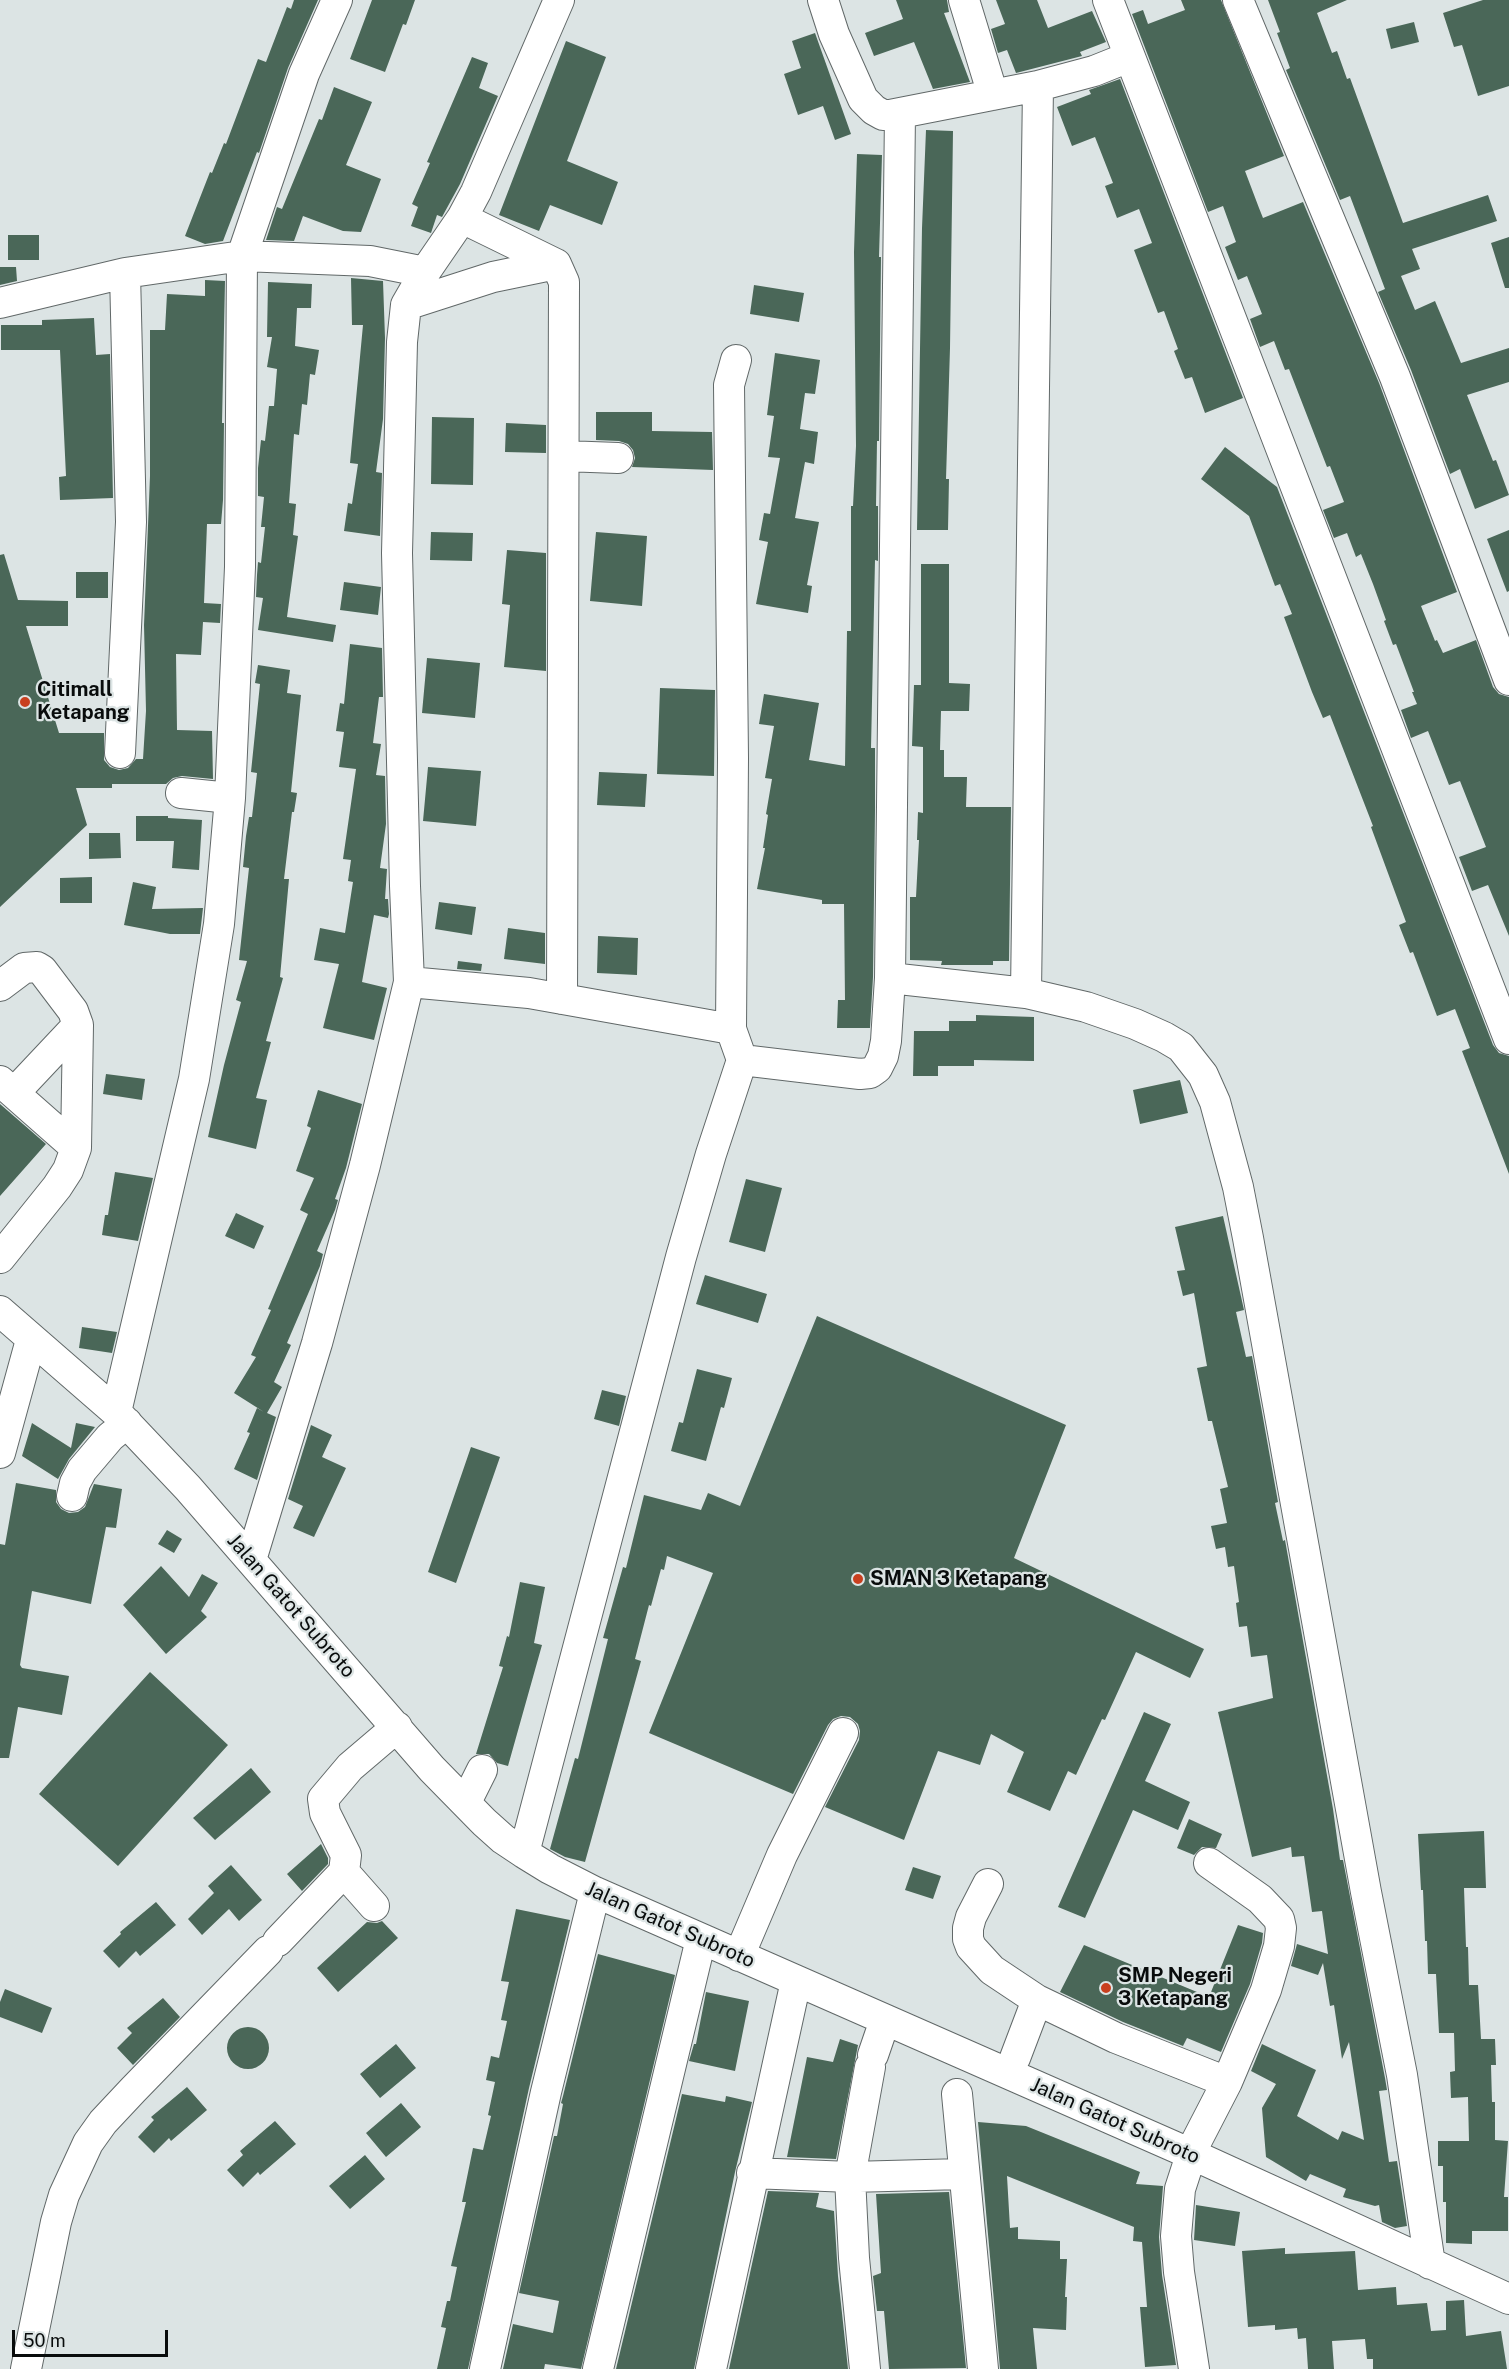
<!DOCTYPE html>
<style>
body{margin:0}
#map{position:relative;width:1509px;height:2369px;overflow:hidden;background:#dce4e4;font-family:"Public Sans",sans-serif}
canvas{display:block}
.scale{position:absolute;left:12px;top:2330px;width:156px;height:27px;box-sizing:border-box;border:3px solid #090c0c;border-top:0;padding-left:8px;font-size:18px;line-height:21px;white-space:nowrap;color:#090c0c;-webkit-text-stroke:4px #dce4e4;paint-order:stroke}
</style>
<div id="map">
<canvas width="1509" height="2369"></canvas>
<div class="scale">50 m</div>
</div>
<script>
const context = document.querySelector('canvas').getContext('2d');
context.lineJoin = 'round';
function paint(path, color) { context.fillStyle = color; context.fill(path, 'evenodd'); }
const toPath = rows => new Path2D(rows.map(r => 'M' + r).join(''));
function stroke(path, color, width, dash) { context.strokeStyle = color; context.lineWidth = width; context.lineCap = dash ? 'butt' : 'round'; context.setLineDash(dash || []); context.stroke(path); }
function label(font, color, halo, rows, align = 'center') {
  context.font = font + ' "Public Sans",sans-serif'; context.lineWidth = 4.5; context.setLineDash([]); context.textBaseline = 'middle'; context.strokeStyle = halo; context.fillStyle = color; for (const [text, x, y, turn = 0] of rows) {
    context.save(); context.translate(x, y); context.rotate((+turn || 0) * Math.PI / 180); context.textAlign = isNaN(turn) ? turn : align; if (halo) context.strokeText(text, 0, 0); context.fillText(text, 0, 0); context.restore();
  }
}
paint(toPath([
 [294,0,318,0,288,68,259,153,257,152,223,241,205,244,185,236,210,172,212,173,224,143,226,144,258,59,266,62,287,7,291,9],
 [372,0,415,0,406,25,403,24,385,72,350,59],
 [896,0,947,0,949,12,944,13,970,82,933,89,914,42,874,56,865,33,903,19],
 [996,0,1037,0,1048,28,1092,11,1106,42,1080,52,1082,56,1016,73,1007,50,998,53,991,29,1005,24],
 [1181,0,1221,0,1284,156,1245,171,1259,208,1263,218,1303,202,1379,383,1457,592,1421,606,1435,641,1437,640,1443,653,1476,640,1493,687,1499,694,1509,697,1509,936,1488,885,1472,891,1459,857,1486,847,1460,781,1449,785,1428,731,1411,738,1401,710,1417,704,1412,692,1414,692,1396,644,1393,645,1384,621,1386,620,1373,584,1361,554,1356,557,1347,533,1334,538,1323,510,1344,502,1330,466,1327,467,1289,369,1285,370,1274,341,1260,347,1250,319,1262,314,1247,276,1238,280,1225,247,1236,242,1223,206,1208,212,1132,14,1143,10,1148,24,1185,10],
 [1268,0,1347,0,1317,13,1332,53,1337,51,1347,79,1350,78,1403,223,1488,195,1497,221,1412,249,1420,269,1401,276,1415,310,1435,301,1461,363,1509,348,1509,382,1467,395,1493,461,1496,460,1509,495,1475,509,1460,469,1450,474,1411,370,1378,292,1385,289,1350,196,1340,200,1286,70,1290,68,1277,33,1280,32],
 [1483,0,1509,0,1509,86,1478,96,1462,45,1454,47,1443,13],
 [1414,22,1419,42,1391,49,1386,29],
 [815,33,851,134,835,140,823,106,798,115,784,74,801,68,792,41],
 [566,41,606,57,567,161,618,182,602,225,550,205,539,231,499,215],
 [472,57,488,63,479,88,498,96,460,184,442,217,437,215,431,233,411,226,418,207,412,204,430,163,427,162],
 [1120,79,1243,398,1205,413,1192,377,1185,379,1174,351,1178,349,1164,311,1158,313,1134,250,1152,243,1139,209,1117,218,1105,186,1113,183,1095,137,1072,146,1057,107,1091,94,1089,90],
 [334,87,372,102,346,165,381,179,361,232,343,231,303,216,294,241,266,240,277,207,282,209,319,119,322,120],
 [926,130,953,131,950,348,946,479,949,479,948,530,917,530,922,228],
 [857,154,882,155,879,257,881,257,879,441,877,441,876,506,878,506,878,561,875,560,871,748,875,748,875,810,873,977,870,1028,837,1028,838,1000,845,1000,844,904,822,904,822,900,757,889,765,848,763,848,768,815,766,814,772,779,765,778,774,726,759,724,764,694,819,703,809,760,845,766,847,631,851,631,851,506,853,506,856,446,854,252],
 [8,235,39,235,39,260,8,260],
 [1509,237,1509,288,1505,288,1491,243],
 [0,267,16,267,17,281,0,285],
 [351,278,383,281,385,338,383,419,376,472,382,473,380,536,344,531,348,503,352,504,358,464,350,463,363,325,352,325],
 [205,280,225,281,222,423,224,423,223,500,221,524,207,524,204,603,221,604,220,623,203,622,201,655,176,654,177,730,212,731,213,779,182,776,173,778,166,784,112,784,112,788,76,788,87,825,0,907,0,555,4,554,18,600,68,601,68,626,26,626,59,733,104,733,104,760,110,767,119,770,128,768,136,759,143,759,146,711,144,625,150,476,150,330,165,330,167,294,205,296],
 [268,282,312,284,311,308,297,308,295,346,319,350,315,375,310,374,307,405,302,404,299,435,294,434,289,503,296,504,293,535,298,536,287,617,336,625,333,642,258,630,263,598,256,597,257,575,258,562,261,563,265,527,261,527,264,497,258,496,258,468,261,440,265,441,269,406,274,406,277,369,267,367,272,337,267,337],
 [754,285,804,293,799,322,750,314],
 [94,318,96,355,110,354,113,498,60,500,59,477,66,476,60,350,1,350,1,325,42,325,42,320],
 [775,353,820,360,815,394,805,393,800,429,818,432,814,464,805,462,795,518,819,522,807,585,812,586,808,613,756,604,768,542,759,540,764,513,770,514,780,458,768,457,774,416,767,415],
 [596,412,652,412,652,431,712,432,713,470,632,467,635,458,633,450,628,444,619,441,596,440],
 [432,417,474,418,473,485,431,484],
 [506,423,546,425,546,453,505,452],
 [1225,447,1277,487,1493,1045,1499,1053,1509,1056,1509,1174,1462,1051,1470,1048,1455,1009,1437,1016,1413,952,1410,953,1399,925,1406,922,1371,827,1373,826,1330,715,1323,718,1312,692,1284,617,1292,614,1280,584,1275,586,1249,516,1201,479],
 [1509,530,1509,591,1507,592,1487,539],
 [431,532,473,533,472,561,430,560],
 [596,532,647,536,642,606,590,601],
 [507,550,546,553,546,671,504,667,510,605,502,604],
 [921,564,949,564,949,683,970,684,969,711,941,711,940,750,944,750,944,777,967,777,966,807,1011,807,1009,961,993,961,993,965,941,965,942,961,910,960,910,897,916,897,919,840,917,840,918,812,923,813,923,747,912,746,914,685,921,685],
 [76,572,108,572,108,598,76,598],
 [344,582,381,587,378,615,340,610],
 [350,644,382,648,383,697,379,697,373,743,381,744,376,775,385,776,386,824,380,868,387,869,385,899,388,899,389,914,388,918,374,915,362,982,387,988,374,1040,323,1028,339,964,314,960,320,928,345,933,353,882,348,881,351,860,343,859,356,769,339,767,344,732,336,731,340,703,344,704],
 [427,658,480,663,475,718,422,713],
 [258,665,290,670,287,693,301,695,291,792,297,793,294,812,292,812,284,879,289,879,280,977,283,978,266,1041,271,1042,256,1098,267,1100,256,1149,208,1137,224,1065,241,1002,236,1000,247,961,239,960,249,868,243,867,246,836,249,817,252,817,257,773,251,772,260,684,255,683],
 [660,688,715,690,714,776,657,774],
 [428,767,481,771,476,826,423,821],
 [599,772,647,774,645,807,597,805],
 [136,816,168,816,168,818,202,820,199,870,172,868,174,841,136,841],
 [89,833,120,833,121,858,89,859],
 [92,877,92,903,60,903,60,878],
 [133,882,156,887,152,909,203,908,200,934,170,934,124,925],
 [439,902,476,907,472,935,435,929],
 [508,928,545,933,545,964,504,959],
 [598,936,638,938,637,975,597,973],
 [458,961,482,964,481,971,457,969],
 [976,1015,1034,1017,1034,1061,974,1060,974,1066,938,1066,938,1076,913,1076,914,1031,949,1031,949,1021,976,1021],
 [106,1074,145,1079,142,1100,103,1094],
 [1180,1080,1188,1113,1140,1124,1133,1090],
 [318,1090,362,1104,346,1168,335,1199,338,1200,335,1210,317,1251,323,1254,320,1266,287,1343,291,1345,274,1382,282,1387,267,1413,276,1417,257,1480,234,1469,250,1433,247,1432,257,1408,264,1412,234,1393,256,1357,251,1355,271,1310,268,1309,308,1214,300,1210,314,1178,296,1171,311,1128,307,1126],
 [0,1104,46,1144,0,1196],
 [115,1172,153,1178,138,1241,102,1235,105,1215,108,1215],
 [746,1179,782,1188,765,1252,729,1242],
 [236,1213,264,1226,254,1249,225,1236],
 [1223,1216,1244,1310,1236,1312,1246,1357,1252,1356,1278,1502,1275,1503,1283,1541,1285,1540,1333,1809,1340,1860,1343,1860,1385,2078,1387,2090,1379,2091,1389,2162,1397,2161,1407,2226,1395,2228,1382,2222,1379,2205,1375,2206,1343,2197,1346,2189,1310,2174,1306,2181,1266,2157,1262,2108,1276,2084,1251,2071,1262,2044,1316,2070,1297,2116,1338,2140,1342,2131,1364,2140,1349,2042,1342,2059,1334,2005,1330,2006,1323,1963,1318,1975,1291,1966,1297,1944,1328,1954,1322,1911,1312,1912,1304,1856,1292,1857,1291,1847,1252,1857,1218,1712,1273,1698,1267,1655,1251,1657,1247,1626,1239,1627,1236,1603,1239,1602,1234,1566,1228,1567,1225,1547,1216,1549,1211,1526,1227,1523,1220,1489,1228,1487,1212,1421,1208,1421,1197,1368,1207,1366,1194,1293,1183,1296,1177,1271,1185,1270,1175,1227],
 [705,1275,767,1294,758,1323,696,1304],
 [817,1316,1066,1425,1014,1558,1204,1649,1190,1678,1136,1652,1105,1720,1102,1719,1076,1775,1068,1771,1050,1811,1007,1792,1024,1752,991,1734,980,1765,938,1751,904,1840,825,1807,859,1740,860,1731,858,1724,850,1717,841,1716,833,1719,828,1725,793,1794,649,1733,713,1573,667,1556,664,1570,661,1569,651,1606,649,1605,635,1659,641,1661,585,1862,565,1857,550,1849,575,1758,578,1759,608,1639,603,1638,623,1567,626,1568,644,1495,701,1510,708,1493,740,1506],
 [82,1327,117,1332,112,1353,79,1348],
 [697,1369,732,1378,724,1408,721,1407,706,1461,671,1451,679,1422,683,1423],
 [602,1390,626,1396,619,1426,594,1419],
 [32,1423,71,1448,76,1423,95,1427,69,1459,58,1479,22,1456],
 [311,1425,332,1435,322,1457,346,1468,314,1537,293,1528,303,1506,288,1499],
 [471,1447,500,1457,456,1583,428,1572],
 [16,1483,56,1490,56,1502,61,1509,69,1513,78,1512,85,1507,94,1484,122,1489,116,1528,106,1527,91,1604,32,1591,20,1665,22,1668,69,1676,62,1715,18,1707,9,1758,0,1758,0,1544,5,1545],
 [167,1530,182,1539,174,1553,158,1544],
 [161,1566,189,1597,202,1574,218,1583,201,1611,207,1617,166,1654,123,1605],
 [520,1582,545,1587,534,1643,542,1645,508,1766,497,1763,489,1754,476,1754,503,1667,499,1666,507,1636,509,1637],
 [150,1672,228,1745,118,1866,39,1794],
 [1144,1712,1171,1724,1145,1781,1190,1802,1178,1830,1133,1810,1085,1918,1058,1907],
 [251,1768,271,1792,215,1840,193,1818],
 [1189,1819,1222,1834,1216,1848,1202,1847,1194,1855,1177,1848],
 [1484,1831,1486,1888,1464,1888,1466,1947,1468,1947,1469,1985,1478,1985,1481,2039,1495,2039,1496,2065,1491,2065,1492,2102,1495,2102,1495,2140,1508,2141,1504,2197,1508,2197,1508,2231,1472,2231,1472,2244,1446,2243,1446,2202,1443,2202,1443,2166,1438,2166,1438,2141,1469,2141,1468,2097,1451,2098,1450,2072,1455,2071,1454,2033,1439,2033,1436,1974,1428,1974,1427,1941,1425,1941,1423,1890,1421,1890,1418,1834],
 [321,1844,328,1858,328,1864,302,1891,287,1874],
 [231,1865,262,1900,239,1921,229,1909,202,1935,188,1919,214,1893,208,1886],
 [913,1867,941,1876,933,1899,905,1890],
 [156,1902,176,1925,140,1956,136,1951,119,1968,103,1951,121,1934,120,1932],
 [516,1909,570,1920,529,2088,468,2369,437,2369,446,2328,441,2327,447,2301,450,2301,457,2267,451,2266,466,2202,462,2202,473,2148,483,2150,491,2116,488,2115,495,2082,486,2080,491,2056,499,2058,507,2021,501,2020,509,1982,501,1981],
 [382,1921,398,1938,338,1992,317,1968,367,1922,377,1923],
 [1238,1925,1263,1933,1262,1943,1250,1984,1221,2052,1187,2038,1183,2046,1123,2022,1060,1992,1084,1945,1209,1997],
 [598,1954,675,1975,581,2369,545,2364,544,2369,503,2369,513,2324,553,2333,559,2301,519,2293,554,2136,557,2136,563,2104,561,2103,563,2096],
 [5,1989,52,2008,42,2033,0,2017,0,2002],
 [706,1992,749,2001,735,2071,689,2061,694,2044,696,2044],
 [163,1998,180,2017,133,2065,117,2048,132,2033,127,2028],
 '227 2048a21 21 0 1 1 42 0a21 21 0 1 1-42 0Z',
 [840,2039,858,2045,836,2159,787,2157,807,2057,833,2062],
 [396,2044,416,2068,380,2098,360,2074],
 [187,2087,207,2110,171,2141,169,2138,154,2153,138,2137,154,2120,151,2117],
 [682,2094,725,2102,726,2096,752,2102,735,2172,694,2369,616,2369],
 [401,2103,421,2127,386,2157,366,2133],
 [275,2121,296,2144,260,2175,258,2172,243,2187,227,2170,243,2155,240,2151],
 [978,2122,1026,2126,1140,2172,1136,2184,1163,2186,1159,2237,1162,2275,1176,2365,1145,2367,1140,2307,1147,2307,1142,2242,1133,2241,1134,2227,1007,2176,1010,2228,1018,2227,1018,2239,1060,2241,1060,2259,1067,2259,1065,2297,1067,2297,1066,2330,1033,2328,1037,2369,1000,2369],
 [365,2155,385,2179,350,2209,329,2186],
 [768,2191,819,2193,816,2207,834,2211,838,2276,848,2369,729,2369],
 [949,2192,966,2368,889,2369,884,2311,877,2311,873,2276,881,2273,876,2194],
 [1196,2205,1240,2212,1235,2246,1194,2240],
 [1285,2248,1285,2254,1355,2251,1358,2290,1396,2287,1397,2305,1427,2303,1431,2331,1446,2330,1446,2301,1464,2300,1466,2336,1501,2331,1507,2369,1373,2369,1373,2359,1367,2359,1365,2339,1332,2341,1334,2369,1308,2369,1306,2338,1298,2339,1297,2328,1275,2330,1275,2325,1248,2327,1242,2251]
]), '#4a6758');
const minor = toPath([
 [823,0,834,34,863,99,874,110,883,115,890,115,1038,86,1094,71,1129,57],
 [964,0,993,95],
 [1108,0,1509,1039],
 [1238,0,1395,377,1509,680],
 [462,218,556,264],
 [0,303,125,273],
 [406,305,493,277,556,264,564,282,562,999],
 [564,456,618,458],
 [120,753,131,522,125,273,242,256,370,261,425,272],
 [181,793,230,798],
 [890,978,1026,993,1038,86],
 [409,982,529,993,731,1029],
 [0,986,24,968,37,967,42,970,73,1011,78,1025,76,1148],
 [1026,993,1086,1007,1135,1024,1164,1037,1181,1047,1203,1075,1215,1102,1238,1187,1248,1238,1366,1892,1402,2075,1430,2264],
 [742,1060,860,1074,870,1073,877,1068,883,1056,886,1041,890,978,900,113],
 [0,1081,76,1148,68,1170,57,1187,0,1258],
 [14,1093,78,1025],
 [0,1311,116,1412,188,1488,432,1769,484,1822,503,1839,524,1853,550,1869,595,1892,1191,2154,1509,2299],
 [116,1412,194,1079,219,924,230,798,240,567,242,256,304,74,337,0],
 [0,1453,31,1340],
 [72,1496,75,1483,82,1470,110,1437,127,1423],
 [251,1560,317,1343,365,1165,409,982,405,886,397,553,402,342,406,305,425,272,462,218,476,192,559,0],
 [466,1802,482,1770],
 [524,1853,681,1257,711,1154,742,1060,731,1029,733,758,729,385,736,360],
 [344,1872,374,1906],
 [988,1884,971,1917,968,1928,968,1939,971,1947,992,1970,1037,2000,1116,2038,1227,2082],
 [278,1941,344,1872,346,1855,325,1813,323,1799,350,1767,397,1727],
 [739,1956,782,1855,843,1733],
 [873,2055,885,2020],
 [1015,2058,1037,2000],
 [957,2094,983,2369],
 [1196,2142,1227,2082,1266,1990,1279,1946,1281,1928,1279,1919,1260,1899,1209,1863],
 [1192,2152,1180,2189,1176,2236,1179,2272,1194,2369],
 [752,2173,850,2177,963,2174],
 [26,2369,56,2222,64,2195,88,2143,103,2122,133,2090,268,1951],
 [485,2369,546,2092,595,1892],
 [598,2369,701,1939],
 [711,2369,796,1981],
 [865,2369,854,2258,850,2177,870,2067]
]);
stroke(minor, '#616868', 32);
stroke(minor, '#fff', 30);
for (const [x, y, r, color] of [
 [25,702,6,"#c9401f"],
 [858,1579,6,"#c9401f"],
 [1106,1988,6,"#c9401f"]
]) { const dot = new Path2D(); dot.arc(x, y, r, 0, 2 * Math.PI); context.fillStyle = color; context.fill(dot); stroke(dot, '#dce4e4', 2); }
label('bold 20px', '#090c0c', '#dce4e4', [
 ["Citimall",37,690],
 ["Ketapang",37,713],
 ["SMAN 3 Ketapang",870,1579],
 ["SMP Negeri",1118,1976],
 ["3 Ketapang",1118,1999]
], 'left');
label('20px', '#090c0c', '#dce4e4', [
 ["Jalan Gatot Subroto",291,1606,49],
 ["Jalan Gatot Subroto",670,1925,24],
 ["Jalan Gatot Subroto",1115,2121,24]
]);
</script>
